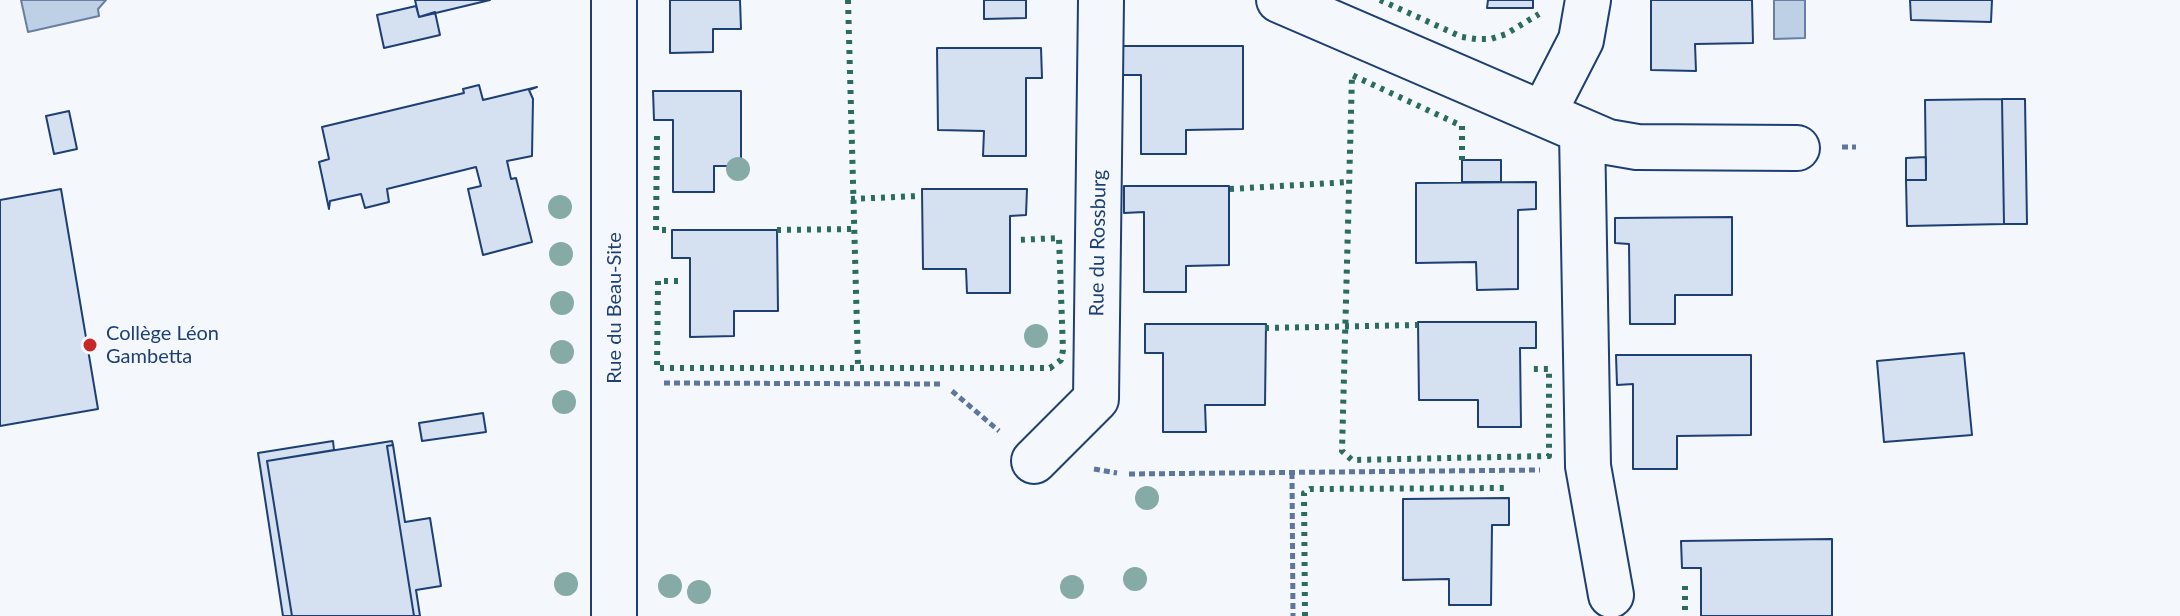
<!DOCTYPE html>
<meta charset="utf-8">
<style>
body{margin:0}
canvas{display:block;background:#f4f7fb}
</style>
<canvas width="2180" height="616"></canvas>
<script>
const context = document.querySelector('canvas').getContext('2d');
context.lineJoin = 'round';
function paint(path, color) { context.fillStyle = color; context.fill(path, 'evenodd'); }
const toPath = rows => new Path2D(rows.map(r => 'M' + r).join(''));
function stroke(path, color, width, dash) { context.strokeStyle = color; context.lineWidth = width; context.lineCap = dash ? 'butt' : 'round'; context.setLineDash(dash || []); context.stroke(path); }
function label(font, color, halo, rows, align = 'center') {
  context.font = font + ' Lato,sans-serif'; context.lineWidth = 6; context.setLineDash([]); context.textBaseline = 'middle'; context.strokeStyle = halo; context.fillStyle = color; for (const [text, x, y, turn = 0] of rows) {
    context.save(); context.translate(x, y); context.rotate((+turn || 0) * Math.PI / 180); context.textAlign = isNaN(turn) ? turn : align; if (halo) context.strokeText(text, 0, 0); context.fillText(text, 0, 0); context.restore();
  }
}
const water = toPath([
 [21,0,106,0,98,9,99,16,28,32,21,0],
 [1774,0,1805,0,1805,38,1774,39,1774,0]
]);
paint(water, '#bed0e5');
stroke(water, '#687fa3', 2);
const building = toPath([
 [415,0,490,0,419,17,415,0],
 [670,0,740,0,741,29,713,29,713,52,670,53,670,0],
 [984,0,1026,0,1026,18,984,19,984,0],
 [1488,0,1533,0,1533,8,1487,8,1488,0],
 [1651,0,1752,0,1753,43,1695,44,1696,71,1651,70,1651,0],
 [1910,0,1992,0,1991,22,1911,20,1910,0],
 [416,6,419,17,435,12,440,35,384,48,377,15,416,6],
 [1123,46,1243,46,1243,129,1186,130,1186,154,1141,154,1141,75,1123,75,1123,46],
 [937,48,1041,48,1042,78,1026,78,1026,156,983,156,984,131,938,130,937,48],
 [479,85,483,100,537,87,529,90,533,99,532,156,507,161,511,179,516,178,532,242,483,255,468,189,481,186,476,167,387,189,389,202,365,208,361,194,330,201,329,209,319,162,329,159,322,127,464,93,463,89,479,85],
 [653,91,741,91,741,166,714,166,714,192,673,192,673,120,654,120,653,91],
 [2002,99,2025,99,2027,224,2004,224,2002,99],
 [2002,99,2004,224,1907,226,1906,180,1926,180,1925,100,2002,99],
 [69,111,77,149,54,154,46,116,69,111],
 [1926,157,1926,180,1906,180,1906,158,1926,157],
 [1462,160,1501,160,1501,182,1462,182,1462,160],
 [1536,182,1536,209,1518,210,1518,289,1477,290,1476,262,1416,263,1416,183,1536,182],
 [1124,186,1229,186,1229,265,1186,266,1186,292,1144,292,1144,212,1124,213,1124,186],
 [61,189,98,409,0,426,0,200,61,189],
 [922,189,1027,189,1026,215,1010,216,1010,293,967,293,966,269,923,269,922,189],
 [1732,217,1732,295,1675,295,1675,324,1630,324,1629,244,1615,243,1615,218,1732,217],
 [672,230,777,230,778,311,734,311,734,336,690,337,690,258,672,258,672,230],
 [1418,322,1536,322,1536,348,1520,348,1521,427,1478,427,1478,400,1419,400,1418,322],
 [1145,324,1266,324,1265,405,1205,405,1206,432,1163,432,1163,353,1145,353,1145,324],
 [1964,353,1972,435,1884,442,1877,361,1964,353],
 [1616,355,1751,355,1751,435,1677,436,1677,469,1633,469,1633,384,1617,385,1616,355],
 [483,413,486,432,422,441,419,423,483,413],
 [333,441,334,450,267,461,292,616,283,616,258,453,333,441],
 [392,441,393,445,387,446,414,616,292,616,267,461,392,441],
 [393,445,405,522,430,518,441,586,416,590,420,616,414,616,387,446,393,445],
 [1509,498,1509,525,1492,525,1491,605,1449,605,1449,579,1403,580,1403,499,1509,498],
 [1832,539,1832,616,1701,616,1701,568,1682,568,1681,541,1832,539]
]);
paint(building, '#d5e0f0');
stroke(building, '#1d3f73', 2);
const minor = toPath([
 [1279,0,1608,142,1637,147,1797,148],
 [1543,114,1581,40,1588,0],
 [1582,132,1588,466,1611,595],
 [1034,461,1096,399,1101,0],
 [614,616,614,0]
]);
stroke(minor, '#1d3f73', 48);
stroke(toPath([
 [1842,147,1856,147],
 [664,383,943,384],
 [952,391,999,431],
 [1094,469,1117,473],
 [1292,473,1293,616],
 [1129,474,1540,470]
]), '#5e769c', 5, [6, 4]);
stroke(minor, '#f4f7fb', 44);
stroke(toPath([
 [848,0,858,365],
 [1380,0,1462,37,1476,39,1491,39,1506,34,1539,14],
 [657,136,656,230,672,230],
 [1462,160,1462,126,1352,75,1342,451,1352,460,1549,456,1549,369,1529,369],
 [1230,189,1349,182],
 [851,199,918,196],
 [777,230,852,229],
 [678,281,658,281,657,368,1050,368,1061,360,1063,350,1059,238,1017,240],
 [1265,328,1418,325],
 [1685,586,1685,616],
 [1305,616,1304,493,1310,489,1507,488]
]), '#2c6c60', 6, [4, 6]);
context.fillStyle = '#86aba6';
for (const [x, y] of [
 [738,169],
 [560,207],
 [561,254],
 [562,303],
 [1036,336],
 [562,352],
 [564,402],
 [1147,498],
 [1135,579],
 [566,584],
 [670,586],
 [1072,587],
 [699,592]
]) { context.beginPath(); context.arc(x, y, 12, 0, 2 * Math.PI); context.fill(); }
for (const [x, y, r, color] of [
 [90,345,8,"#c62828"]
]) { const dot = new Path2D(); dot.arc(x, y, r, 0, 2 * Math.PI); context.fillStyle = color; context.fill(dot); stroke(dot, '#f4f7fb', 3); }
label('20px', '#1d3f73', '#f4f7fb', [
 ["Rue du Rossburg",1098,243,-89],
 ["Rue du Beau-Site",615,308,-90]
]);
label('20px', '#1d3f73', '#f4f7fb', [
 ["Collège Léon",106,334],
 ["Gambetta",106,357]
], 'left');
</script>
